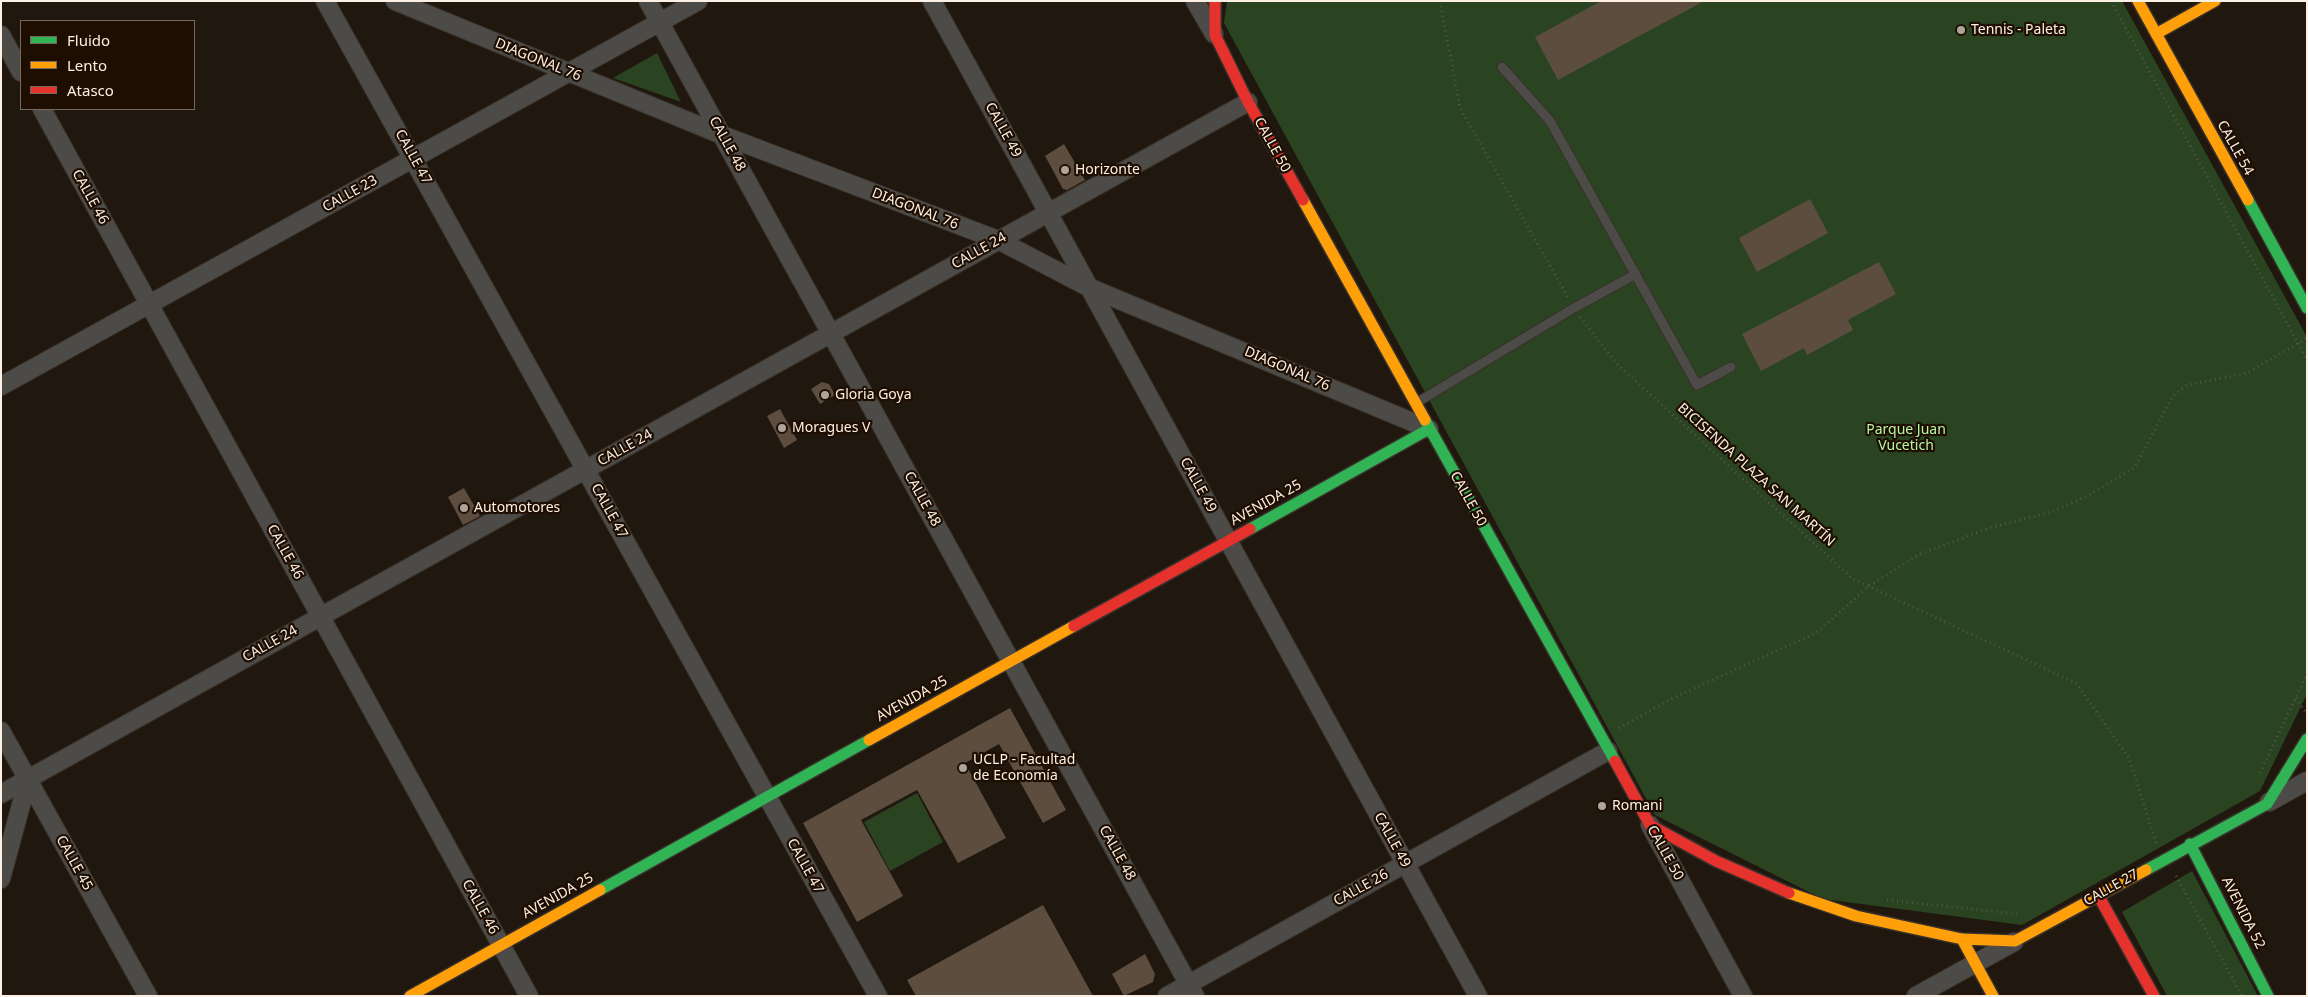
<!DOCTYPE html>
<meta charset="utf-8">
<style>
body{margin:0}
#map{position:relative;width:2308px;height:997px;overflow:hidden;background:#20170f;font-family:"Noto Sans",sans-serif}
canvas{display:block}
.frame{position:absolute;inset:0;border:2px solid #fcf0e5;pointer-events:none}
.legend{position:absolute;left:20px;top:20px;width:175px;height:90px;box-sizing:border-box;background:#1e0e01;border:1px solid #77685c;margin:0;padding:6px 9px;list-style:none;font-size:15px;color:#fcf0e5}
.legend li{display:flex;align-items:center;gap:10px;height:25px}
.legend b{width:25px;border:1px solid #77685c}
</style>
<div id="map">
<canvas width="2308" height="997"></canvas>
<div class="frame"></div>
<ul class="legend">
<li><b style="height:6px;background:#30b455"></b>Fluido</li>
<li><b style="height:6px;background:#ff9f0a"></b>Lento</li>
<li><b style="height:6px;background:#e5322d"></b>Atasco</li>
</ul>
</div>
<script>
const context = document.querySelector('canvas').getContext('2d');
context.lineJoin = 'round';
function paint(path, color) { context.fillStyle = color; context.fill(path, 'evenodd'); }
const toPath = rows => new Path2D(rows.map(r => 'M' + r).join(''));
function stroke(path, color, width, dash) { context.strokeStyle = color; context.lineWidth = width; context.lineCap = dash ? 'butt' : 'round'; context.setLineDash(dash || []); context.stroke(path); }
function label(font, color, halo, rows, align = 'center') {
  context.font = font + ' "Noto Sans",sans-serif'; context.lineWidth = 4.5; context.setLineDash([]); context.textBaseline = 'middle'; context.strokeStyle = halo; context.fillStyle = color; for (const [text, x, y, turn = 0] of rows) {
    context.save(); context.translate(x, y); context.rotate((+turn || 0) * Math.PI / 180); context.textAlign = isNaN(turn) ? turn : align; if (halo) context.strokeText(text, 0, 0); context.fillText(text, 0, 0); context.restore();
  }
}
paint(toPath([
 [1227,1,2122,1,2307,337,2307,694,2260,791,2022,925,1823,899,1655,815,1224,23],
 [657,53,681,102,613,78],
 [917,793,943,842,890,871,864,822],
 [2192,871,2258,996,2167,996,2122,912]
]), '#2a4422');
paint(toPath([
 [1601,1,1704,1,1558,80,1535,37],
 [1064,144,1085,180,1067,190,1063,189,1045,156],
 [1810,199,1828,233,1757,272,1739,238],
 [1879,262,1896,294,1848,320,1853,330,1807,355,1804,348,1761,371,1742,334],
 [822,382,829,384,835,395,820,404,811,389],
 [780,409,797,440,784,448,767,416],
 [464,488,480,516,463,525,448,497],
 [1010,708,1066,810,1043,823,999,744,965,763,1006,838,958,863,917,790,861,820,903,896,857,922,803,823],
 [1043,905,1093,996,916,996,907,980],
 [1145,954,1155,974,1153,982,1124,996,1112,974]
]), '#5c4d3f');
const lane = toPath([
 [1502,67,1550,121,1697,385,1731,367],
 [1416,403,1574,308,1636,274]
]);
const street = toPath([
 [325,1,878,996],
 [395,1,722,135,998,240,1088,287,1429,429],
 [648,1,1195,996],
 [932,1,1478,996],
 [1195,1,1214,34],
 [1,35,21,72],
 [42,109,529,996],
 [1,386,698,1],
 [1,731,148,996],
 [1,794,1248,102],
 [2269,802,2307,781],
 [1650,825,1743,996],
 [1,879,28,779],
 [1167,996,1608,751],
 [1916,996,2014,942]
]);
const fast = toPath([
 [2248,200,2307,308],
 [1425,420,1615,761],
 [1250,529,1429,429],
 [2190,844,2268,996],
 [2146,870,2267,804,2307,739],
 [600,890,869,740]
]);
const slow = toPath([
 [2138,1,2248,200],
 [2156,34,2215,1],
 [1303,200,1425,420],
 [869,740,1074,626],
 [1789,893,1856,916,1962,939,2015,941,2146,870],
 [1962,939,1993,996],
 [410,996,600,890]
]);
const jam = toPath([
 [1215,1,1215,35,1248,102,1303,200],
 [1074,626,1250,529],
 [1615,761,1650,825,1716,861,1789,893],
 [2098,895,2154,996]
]);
stroke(lane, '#39312a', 11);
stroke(street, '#39312a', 20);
stroke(fast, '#39312a', 14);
stroke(slow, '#39312a', 14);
stroke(jam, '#39312a', 14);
stroke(toPath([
 [1440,1,1460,108,1569,299],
 [2111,1,2307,360],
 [1580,317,1617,364,1853,579,2076,683,2129,758,2156,843],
 [2296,698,2307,714],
 [1619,728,1673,698,1816,633,1869,586,1918,555,1989,528,2052,512,2089,495,2134,468,2173,396,2187,385,2247,373,2307,338],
 [2260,773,2307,674],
 [2176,876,2242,996],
 [1887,900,2019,914]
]), '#57534e', 3, [1, 4]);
stroke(lane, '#4d4b47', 9);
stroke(street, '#4d4b47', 18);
stroke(fast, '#30b455', 11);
stroke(slow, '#ff9f0a', 11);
stroke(jam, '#e5322d', 11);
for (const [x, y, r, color] of [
 [1961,30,5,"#afa49a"],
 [1065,170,5,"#afa49a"],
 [825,395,5,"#afa49a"],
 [782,428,5,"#afa49a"],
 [464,508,5,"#afa49a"],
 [963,768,5,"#afa49a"],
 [1602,806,5,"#afa49a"]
]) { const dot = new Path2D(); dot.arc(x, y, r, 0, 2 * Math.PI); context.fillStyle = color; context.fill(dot); stroke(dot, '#1e0e01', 2); }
label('14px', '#fcf0e5', '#1e0e01', [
 ["Tennis - Paleta",1971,30],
 ["Horizonte",1075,170],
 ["Gloria Goya",835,395],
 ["Moragues V",792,428],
 ["Automotores",474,508],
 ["UCLP - Facultad",973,760],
 ["de Economía",973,776],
 ["Romani",1612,806]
], 'left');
label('14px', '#fcf0e5', '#1e0e01', [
 ["DIAGONAL 76",538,60,22],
 ["CALLE 49",1003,130,61],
 ["CALLE 48",727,144,61],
 ["CALLE 50",1272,145,61],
 ["CALLE 54",2235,148,61],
 ["CALLE 47",413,157,61],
 ["CALLE 23",350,194,-29],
 ["CALLE 46",90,197,61],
 ["DIAGONAL 76",915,209,21],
 ["CALLE 24",979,251,-29],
 ["DIAGONAL 76",1287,369,23],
 ["CALLE 24",625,448,-29],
 ["BICISENDA PLAZA SAN MARTÍN",1756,475,42],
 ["CALLE 49",1198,485,61],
 ["CALLE 48",922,499,61],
 ["CALLE 50",1468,499,61],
 ["AVENIDA 25",1266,503,-29],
 ["CALLE 47",609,511,61],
 ["CALLE 46",285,552,61],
 ["CALLE 24",270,644,-29],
 ["AVENIDA 25",912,699,-29],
 ["CALLE 49",1392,840,61],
 ["CALLE 48",1117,853,61],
 ["CALLE 50",1665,853,61],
 ["CALLE 45",74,863,61],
 ["CALLE 47",805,866,61],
 ["CALLE 26",1361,888,-29],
 ["CALLE 27",2111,888,-29],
 ["AVENIDA 25",558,896,-29],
 ["CALLE 46",480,907,61],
 ["AVENIDA 52",2243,913,63]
]);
label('14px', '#b4f8a4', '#1e0e01', [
 ["Parque Juan",1906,430],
 ["Vucetich",1906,446]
]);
</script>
